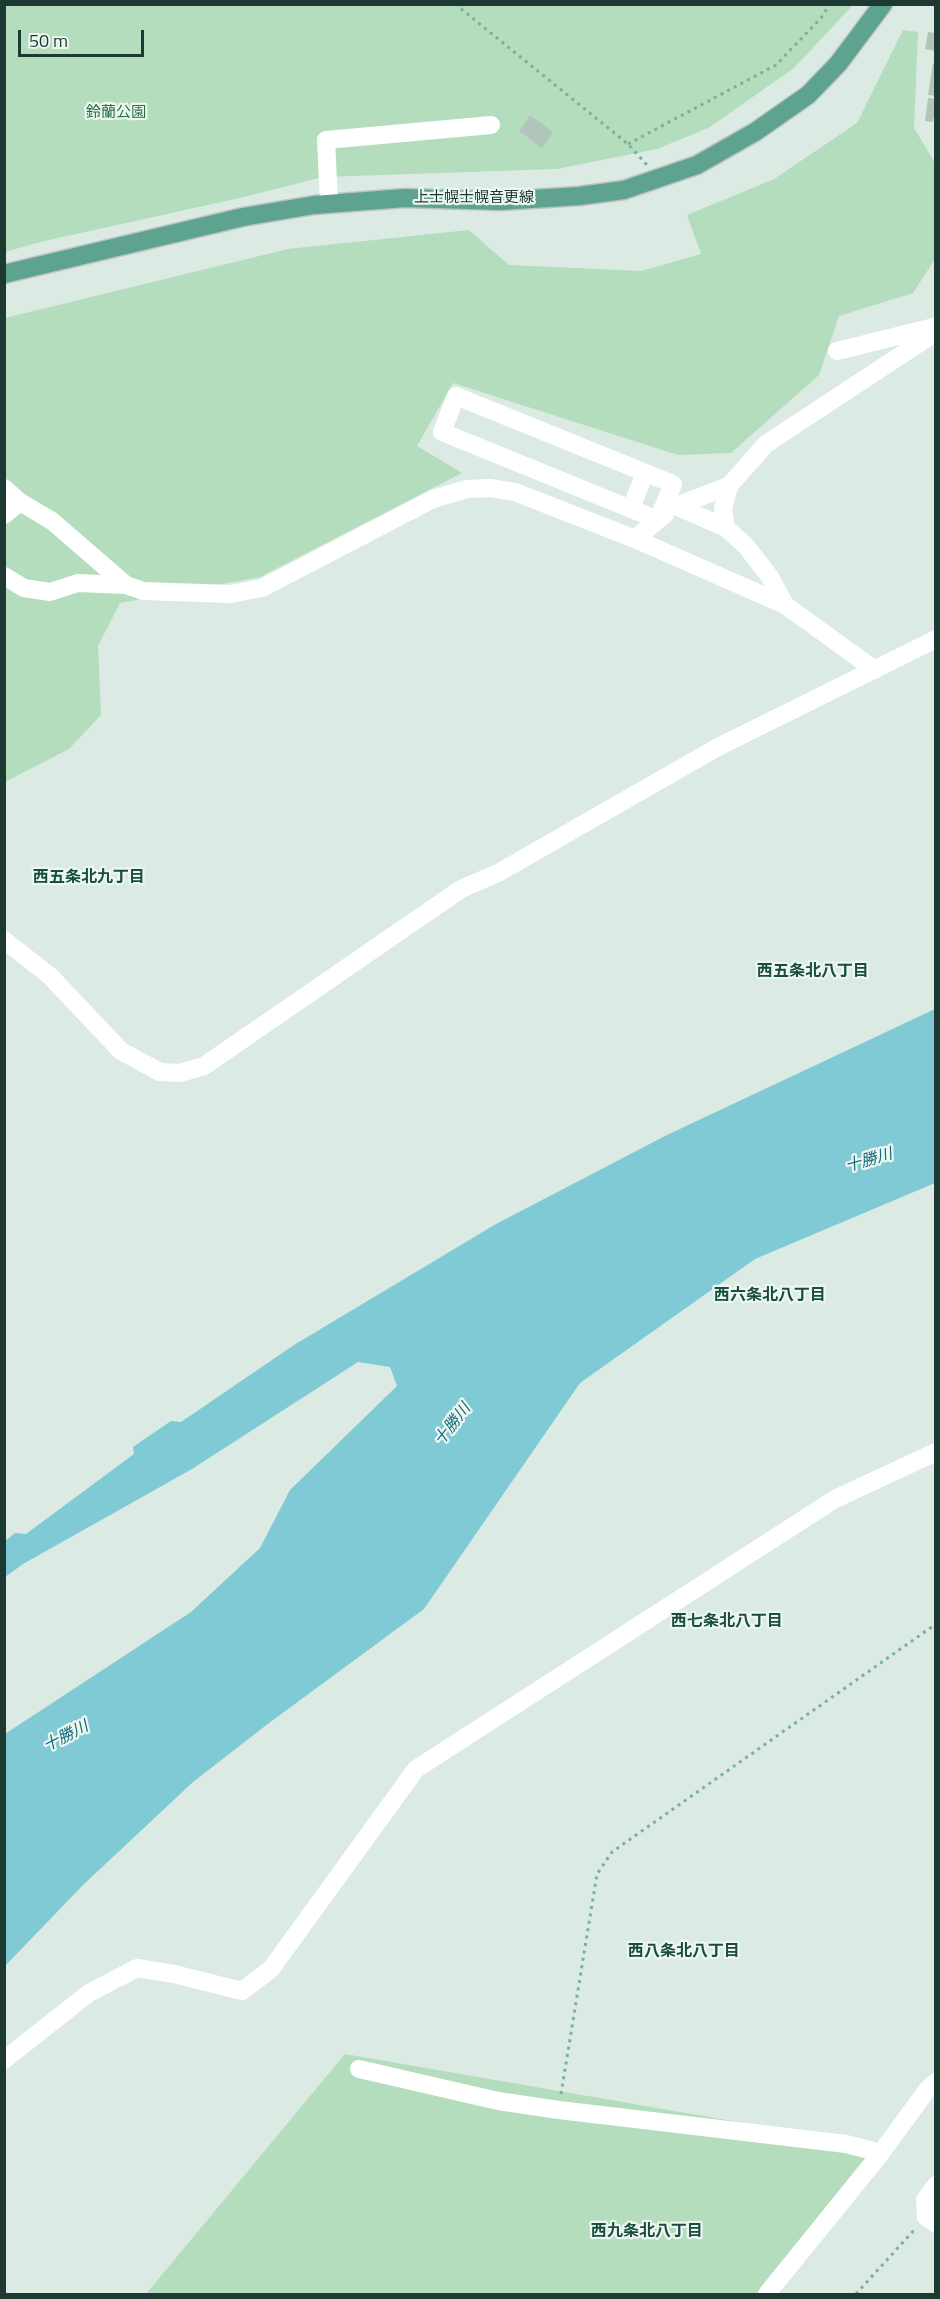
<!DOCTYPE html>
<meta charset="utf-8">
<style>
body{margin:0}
#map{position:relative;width:940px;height:2299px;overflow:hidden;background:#dceae4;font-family:"Titillium Web",sans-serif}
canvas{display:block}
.frame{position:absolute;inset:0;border:6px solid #1d3a32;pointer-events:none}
.scale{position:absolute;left:18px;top:30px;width:126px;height:27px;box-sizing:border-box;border:3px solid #1d3a32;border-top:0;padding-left:8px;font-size:18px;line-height:21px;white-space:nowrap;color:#1d3a32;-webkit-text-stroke:4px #edf7f1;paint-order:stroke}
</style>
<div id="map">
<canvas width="940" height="2299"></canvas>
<div class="frame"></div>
<div class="scale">50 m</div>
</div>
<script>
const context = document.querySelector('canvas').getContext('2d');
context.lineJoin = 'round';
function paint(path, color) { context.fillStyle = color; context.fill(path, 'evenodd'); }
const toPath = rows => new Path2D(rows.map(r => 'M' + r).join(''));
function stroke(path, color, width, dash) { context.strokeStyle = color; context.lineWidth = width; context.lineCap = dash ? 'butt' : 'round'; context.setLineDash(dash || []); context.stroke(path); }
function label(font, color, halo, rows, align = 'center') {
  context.font = font + ' "Titillium Web","Noto Sans JP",sans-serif'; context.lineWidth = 4.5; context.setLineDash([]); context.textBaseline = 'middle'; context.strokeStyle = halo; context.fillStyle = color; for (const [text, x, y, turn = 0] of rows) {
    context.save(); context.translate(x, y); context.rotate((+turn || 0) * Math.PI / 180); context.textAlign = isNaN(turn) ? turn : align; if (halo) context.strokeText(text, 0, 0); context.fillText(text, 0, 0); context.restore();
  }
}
paint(toPath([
 [4,5,853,5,794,68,710,127,657,149,557,169,323,177,240,198,44,241,5,252],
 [903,30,918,32,914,128,935,163,935,259,913,293,839,316,819,375,731,453,678,455,453,383,417,446,462,473,260,577,120,603,98,646,101,715,69,749,5,782,5,318,288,249,469,230,509,265,641,271,701,254,687,215,774,179,857,123],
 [345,2054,894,2149,779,2294,146,2294]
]), '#b3ddbd');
paint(toPath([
 [935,1009,935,1183,755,1259,580,1383,424,1609,269,1723,193,1782,83,1885,5,1966,5,1734,191,1612,260,1548,290,1490,397,1386,390,1367,358,1362,192,1469,23,1564,5,1577,5,1541,15,1533,26,1534,134,1454,133,1447,171,1421,181,1422,294,1345,496,1224,667,1135]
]), '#7fcad4');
paint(toPath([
 [928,32,936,33,936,51,925,49],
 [933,63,936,64,936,96,928,95],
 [928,98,936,99,936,119,933,118,933,122,925,121],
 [530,115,553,132,542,148,519,131]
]), '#b2c5bc');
const major = toPath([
 [4,274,243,217,314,205,405,198,501,201,579,196,624,190,697,165,755,132,808,95,838,64,883,4]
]);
stroke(major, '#bbc4c2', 21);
stroke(toPath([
 [455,4,628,144,647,165],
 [628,144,776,65,821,18,830,4],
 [561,2094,597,1874,612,1852,936,1624],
 [856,2294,915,2229]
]), '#7ab09e', 3, [3, 4.5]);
stroke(toPath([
 [329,203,326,140,491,125],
 [837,351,934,327],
 [456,396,673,484,658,520,442,432,456,396],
 [729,486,676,506,726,528,746,546,770,577,785,605,875,670],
 [4,488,20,502,52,521,126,585,143,591,231,594,262,588,433,499,467,489,490,488,515,492,635,539],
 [631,508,645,473],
 [665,514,635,539,785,605],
 [4,515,20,502],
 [726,528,723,509,729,486,766,444,936,332],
 [4,576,24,588,50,592,78,583,126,585],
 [4,940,50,976,121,1051,160,1072,180,1073,204,1066,461,889,498,873,718,747,936,639],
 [4,2060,89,1993,137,1968,174,1974,242,1991,271,1969,416,1769,835,1499,936,1452],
 [359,2069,498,2101,559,2110,846,2144,881,2153,927,2090,936,2082],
 [936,2185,925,2200,926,2217,936,2224],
 [767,2294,881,2153]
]), '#fff', 18);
stroke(major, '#5da38f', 18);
label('15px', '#257341', '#edf7f1', [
 ["鈴蘭公園",116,113]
]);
label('15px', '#1d3a32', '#edf7f1', [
 ["上士幌士幌音更線",474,198]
]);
label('bold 16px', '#184d3f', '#edf7f1', [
 ["西五条北九丁目",89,878],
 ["西五条北八丁目",813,972],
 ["西六条北八丁目",770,1296],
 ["西七条北八丁目",727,1622],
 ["西八条北八丁目",684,1952],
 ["西九条北八丁目",647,2232]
]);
label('italic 16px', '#146b79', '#edf7f1', [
 ["十勝川",869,1161,-16],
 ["十勝川",453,1425,-52],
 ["十勝川",66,1737,-27]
]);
</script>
